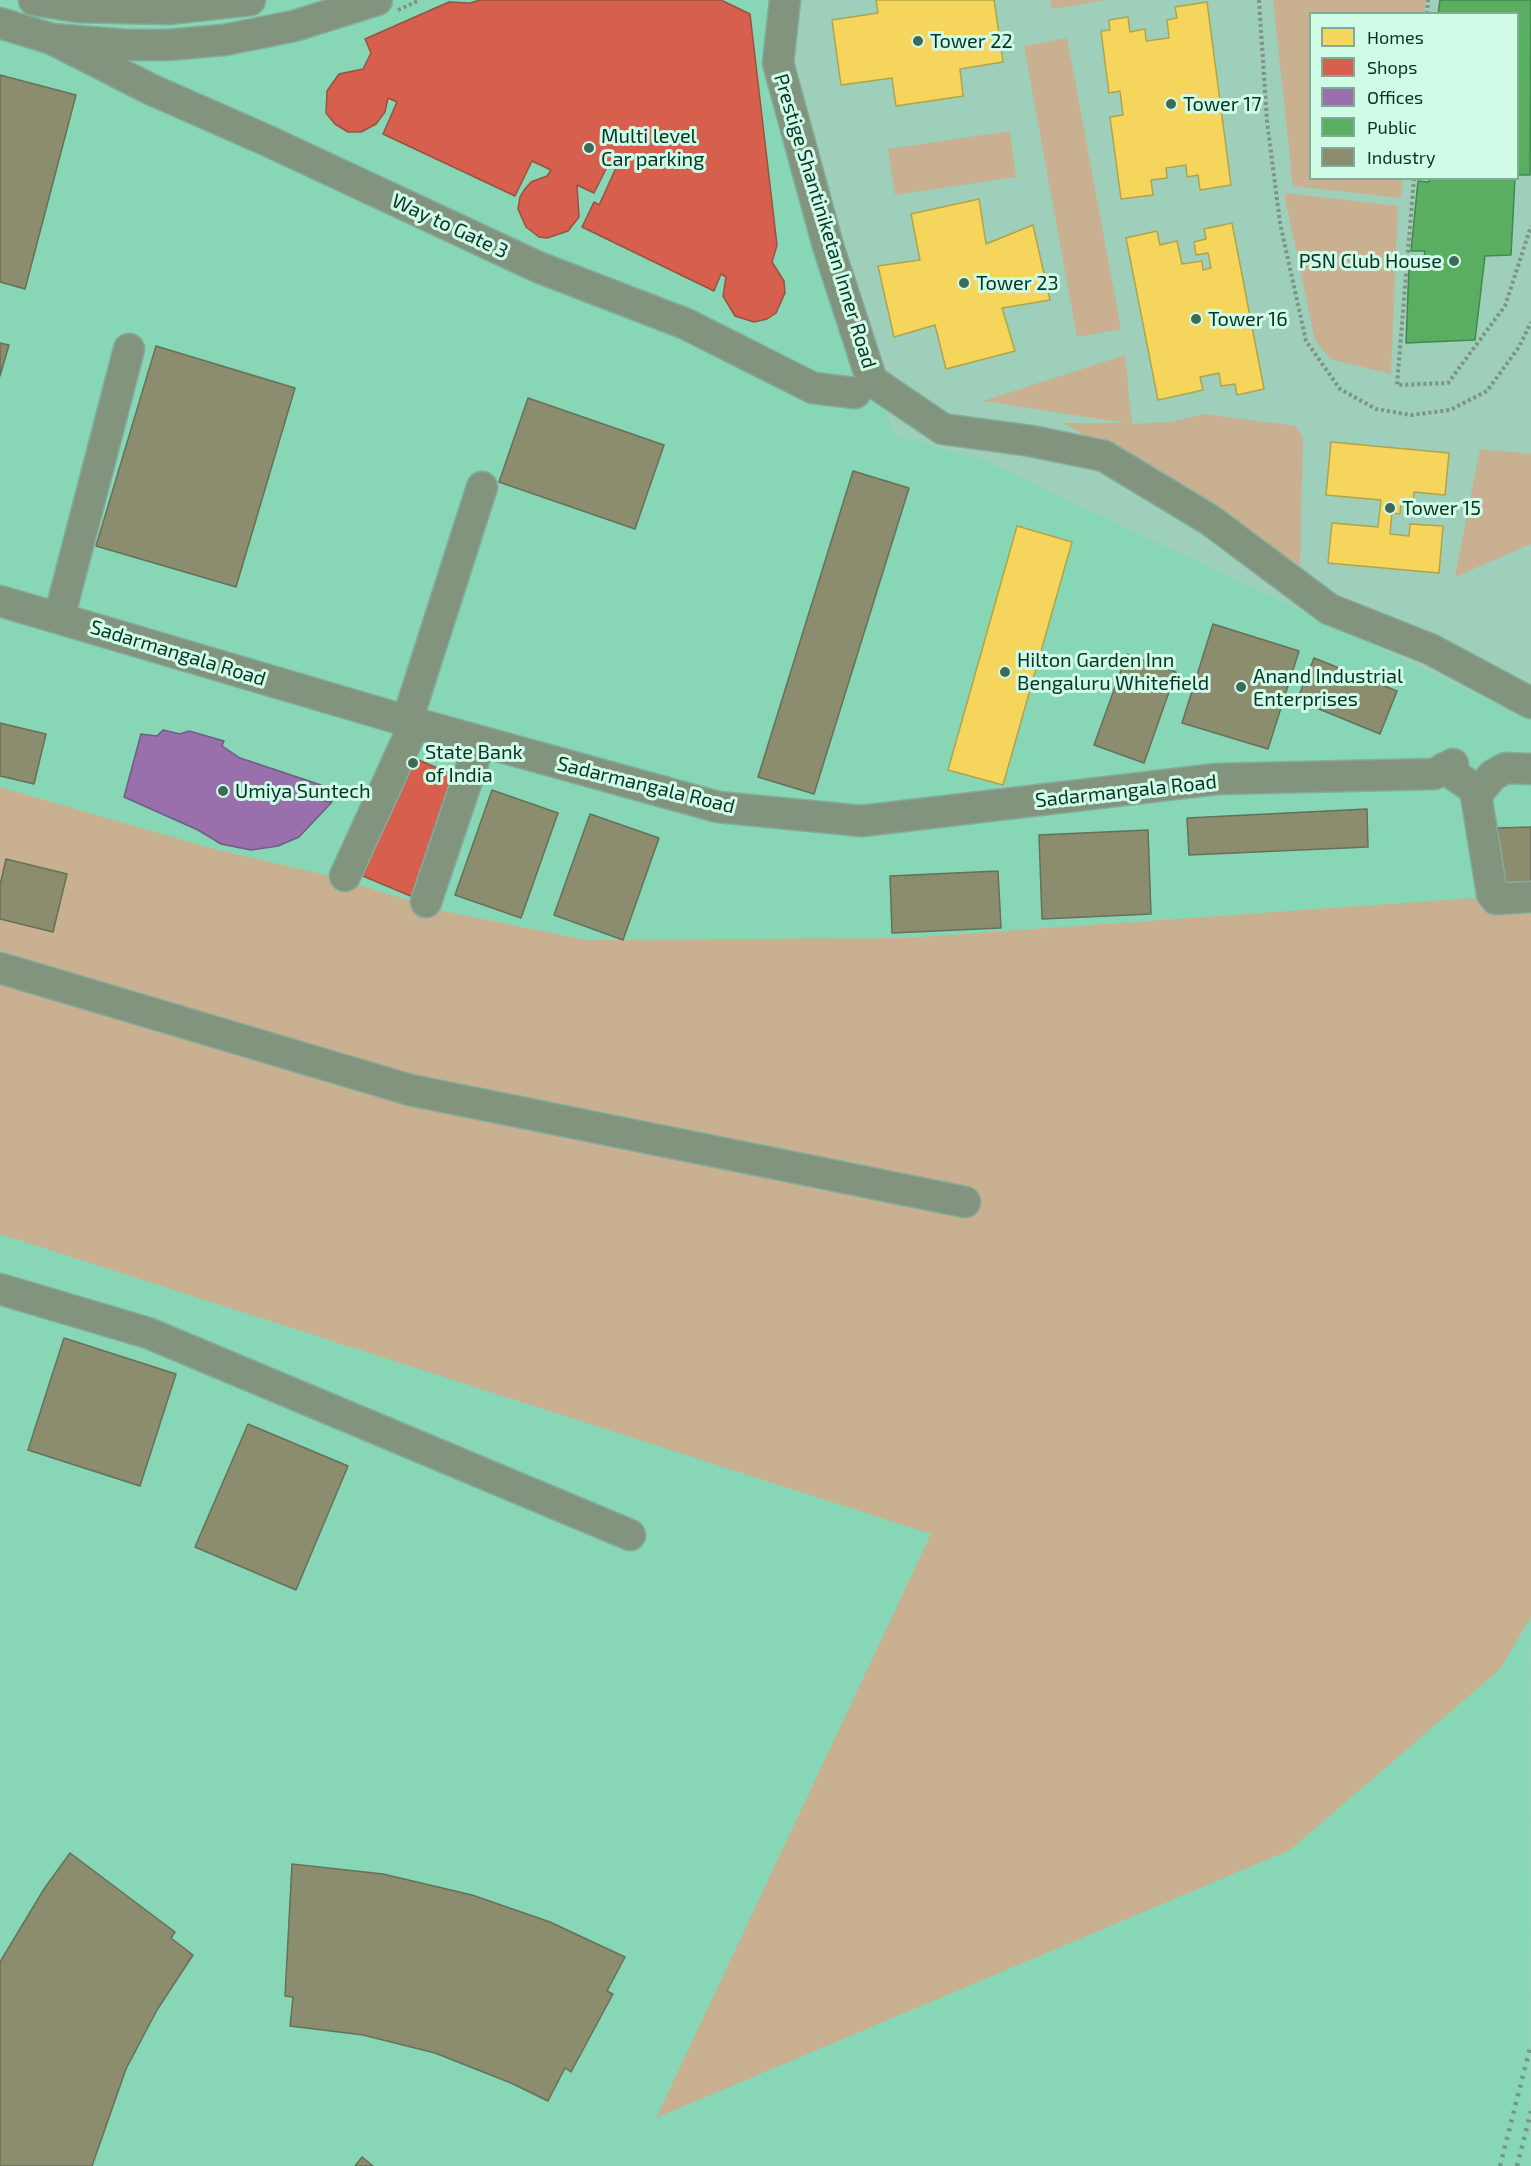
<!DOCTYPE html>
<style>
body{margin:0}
#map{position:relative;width:1531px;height:2166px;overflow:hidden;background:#9dcfba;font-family:"Exo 2",sans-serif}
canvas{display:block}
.legend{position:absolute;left:1309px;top:12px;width:210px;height:168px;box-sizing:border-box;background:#cffbe7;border:2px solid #80ab99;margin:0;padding:8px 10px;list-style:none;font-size:18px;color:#093325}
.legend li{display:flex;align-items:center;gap:12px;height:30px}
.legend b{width:30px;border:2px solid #80ab99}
</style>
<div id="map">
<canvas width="1531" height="2166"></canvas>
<ul class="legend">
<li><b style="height:16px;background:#f6d55c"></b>Homes</li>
<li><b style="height:16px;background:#d6604d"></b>Shops</li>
<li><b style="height:16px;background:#9970ab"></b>Offices</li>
<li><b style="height:16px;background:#5aae61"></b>Public</li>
<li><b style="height:16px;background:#8c8c6e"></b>Industry</li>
</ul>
</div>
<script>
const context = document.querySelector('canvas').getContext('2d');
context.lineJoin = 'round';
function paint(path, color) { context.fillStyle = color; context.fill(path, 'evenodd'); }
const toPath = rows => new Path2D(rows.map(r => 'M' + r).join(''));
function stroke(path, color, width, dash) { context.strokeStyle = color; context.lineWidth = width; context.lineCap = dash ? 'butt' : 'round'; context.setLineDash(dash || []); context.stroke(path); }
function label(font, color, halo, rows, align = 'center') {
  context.font = font + ' "Exo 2",sans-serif'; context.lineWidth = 6; context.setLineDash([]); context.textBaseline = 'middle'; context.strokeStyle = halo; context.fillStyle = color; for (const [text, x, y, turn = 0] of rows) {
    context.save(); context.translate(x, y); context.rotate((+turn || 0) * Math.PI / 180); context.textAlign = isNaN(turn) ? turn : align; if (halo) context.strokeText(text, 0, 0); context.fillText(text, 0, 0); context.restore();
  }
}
paint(toPath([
 [0,0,787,0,789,66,828,246,893,435,983,460,1531,720,1530,2166,0,2166]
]), '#87d7b7');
paint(toPath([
 [1051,0,1106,0,1051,9],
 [1273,0,1426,0,1424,13,1310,14,1310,178,1403,179,1401,198,1293,186],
 [1067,38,1121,329,1077,337,1024,46],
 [1010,131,1016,177,895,195,888,149],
 [1284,193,1398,206,1391,374,1330,359,1315,340],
 [1125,355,1132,424,1169,422,1205,414,1296,426,1303,439,1300,566,1214,509,1063,423,1126,423,983,401],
 [1480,449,1531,454,1531,544,1455,577],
 [0,787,210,848,334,877,443,911,586,940,906,938,1531,894,1531,1617,1500,1669,1290,1850,656,2118,931,1534,0,1234]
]), '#c9b091');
const homes = toPath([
 [876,0,994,0,1003,62,960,69,963,96,896,106,892,78,841,85,832,20,878,13,876,0],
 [1207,2,1231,185,1200,190,1198,175,1187,177,1186,165,1166,168,1167,178,1151,180,1153,195,1121,199,1110,117,1123,115,1120,91,1109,93,1101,31,1110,30,1109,20,1128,17,1130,32,1145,29,1146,41,1169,38,1167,20,1177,18,1175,7,1207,2],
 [979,199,986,244,1033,225,1050,300,1002,308,1015,351,946,369,935,325,894,337,878,266,920,260,911,214,979,199],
 [1232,223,1264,389,1237,395,1235,384,1221,386,1219,373,1200,377,1203,390,1158,400,1126,238,1157,231,1160,245,1177,241,1182,264,1202,261,1203,270,1211,268,1208,253,1196,255,1194,242,1206,239,1204,229,1232,223],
 [1331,442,1449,453,1445,495,1414,492,1413,502,1401,501,1400,514,1392,513,1390,534,1409,536,1410,524,1443,526,1439,573,1328,563,1332,523,1378,527,1381,500,1326,495,1331,442],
 [1017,526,1072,542,1003,785,948,770,1017,526]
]);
paint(homes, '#f6d55c');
stroke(homes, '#afa44c', 1.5);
const shops = toPath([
 [480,0,721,0,750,14,777,245,772,262,784,281,785,293,776,313,767,319,754,322,735,316,723,296,726,277,721,274,714,291,582,227,594,202,599,205,616,168,608,165,594,193,577,185,579,217,568,231,547,238,539,237,526,227,518,209,520,197,525,189,531,182,547,176,551,170,532,161,515,196,383,134,397,102,388,98,385,112,376,124,361,132,348,132,335,124,326,113,327,91,339,74,363,69,371,53,365,39,449,2,470,3,480,0],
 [409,756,463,779,413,897,358,874,409,756]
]);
paint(shops, '#d6604d');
stroke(shops, '#985241', 1.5);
const offices = toPath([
 [163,730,180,734,189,731,224,741,222,746,240,758,321,785,317,800,332,802,299,837,278,846,251,850,221,844,198,830,124,797,141,734,157,736,163,730]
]);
paint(offices, '#9970ab');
stroke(offices, '#6e5e83', 1.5);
const public = toPath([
 [1440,0,1531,0,1530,175,1518,175,1518,14,1438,14,1440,0],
 [1430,178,1515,178,1511,255,1485,256,1475,340,1406,343,1409,267,1422,268,1425,251,1411,251,1418,181,1429,182,1430,178]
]);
paint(public, '#5aae61');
stroke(public, '#42894f', 1.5);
const industry = toPath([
 [0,75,76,95,25,289,0,282,0,75],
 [0,343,9,345,0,376,0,343],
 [156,346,295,388,236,587,96,546,156,346],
 [528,398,664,445,635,529,499,482,528,398],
 [853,471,909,488,814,794,758,777,853,471],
 [1213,624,1299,651,1268,749,1182,723,1213,624],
 [1127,654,1176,672,1144,763,1094,745,1127,654],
 [1314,658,1397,691,1380,734,1297,700,1314,658],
 [0,723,46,734,34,784,0,776,0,723],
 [492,790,558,813,521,918,455,895,492,790],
 [1367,809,1368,847,1189,855,1187,818,1367,809],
 [590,814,659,838,623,940,554,915,590,814],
 [1531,827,1531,885,1500,887,1498,828,1531,827],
 [1148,830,1151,914,1042,919,1039,835,1148,830],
 [6,859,67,874,53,932,0,919,0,885,6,859],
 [998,871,1001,928,892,933,890,876,998,871],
 [64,1338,176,1374,140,1486,28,1450,64,1338],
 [248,1424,348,1466,296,1590,195,1547,248,1424],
 [70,1853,175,1932,171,1938,193,1955,157,2010,126,2069,92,2166,0,2166,0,1962,44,1889,70,1853],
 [292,1864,383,1874,472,1895,550,1922,625,1957,607,1991,613,1994,571,2072,565,2068,548,2101,511,2083,435,2053,363,2035,290,2026,293,1997,285,1996,292,1864],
 [362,2157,373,2166,355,2166,362,2157]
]);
paint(industry, '#8c8c6e');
stroke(industry, '#657158', 1.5);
const minor = toPath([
 [34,0,77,7,168,9,250,0],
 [785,0,778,63,828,246,872,381,943,429,1031,441,1104,456,1210,520,1329,609,1430,649,1531,703],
 [0,23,52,39,128,45,168,45,224,40,294,26,377,0],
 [52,39,150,89,268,141,538,267,686,324,813,388,855,393],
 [0,601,407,721,718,807,862,821,1217,779,1434,774,1453,764],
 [59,618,129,349],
 [407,721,482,487],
 [1444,768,1472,787,1476,795,1492,894,1496,899,1531,897],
 [1476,795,1493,775,1506,768,1531,769],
 [345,876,415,723],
 [426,902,480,742],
 [0,968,410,1090,965,1202],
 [0,1289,148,1333,630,1535]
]);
stroke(minor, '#83ac9b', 33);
stroke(toPath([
 [1259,0,1267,121,1280,223,1306,341,1340,389,1376,409,1411,415,1450,410,1487,391,1519,347,1531,322],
 [398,10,420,0],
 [1427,14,1428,0],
 [1414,178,1397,385,1448,383,1505,306,1531,226]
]), '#7e9381', 4, [3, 3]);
stroke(minor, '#83947e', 30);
stroke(toPath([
 [1500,2166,1531,2044],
 [1517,2166,1531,2111]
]), '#7a9280', 4.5, [3, 6]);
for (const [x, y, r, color] of [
 [918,41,6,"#3d6a59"],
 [1171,104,6,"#3d6a59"],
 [589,148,6,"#3d6a59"],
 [1454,261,6,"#3d6a59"],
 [964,283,6,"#3d6a59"],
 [1196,319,6,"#3d6a59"],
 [1390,508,6,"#3d6a59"],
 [1005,672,6,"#3d6a59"],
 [1241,687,6,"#3d6a59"],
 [413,763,6,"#3d6a59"],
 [223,791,6,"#3d6a59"]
]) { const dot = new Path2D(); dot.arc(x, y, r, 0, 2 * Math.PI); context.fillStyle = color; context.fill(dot); stroke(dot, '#cffbe7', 2); }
label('20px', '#093325', '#cffbe7', [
 ["Tower 22",930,41],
 ["Tower 17",1183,104],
 ["Multi level",601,136],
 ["Car parking",601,159],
 ["PSN Club House",1442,261,"right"],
 ["Tower 23",976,283],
 ["Tower 16",1208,319],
 ["Tower 15",1402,508],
 ["Hilton Garden Inn",1017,660],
 ["Bengaluru Whitefield",1017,683],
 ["Anand Industrial",1253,676],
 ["Enterprises",1253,699],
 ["State Bank",425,752],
 ["of India",425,775],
 ["Umiya Suntech",235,791]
], 'left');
label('20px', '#093325', '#cffbe7', [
 ["Prestige Shantiniketan Inner Road",825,221,73],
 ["Way to Gate 3",450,226,25],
 ["Sadarmangala Road",178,653,17],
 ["Sadarmangala Road",646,785,14],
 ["Sadarmangala Road",1126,791,-6]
]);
</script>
